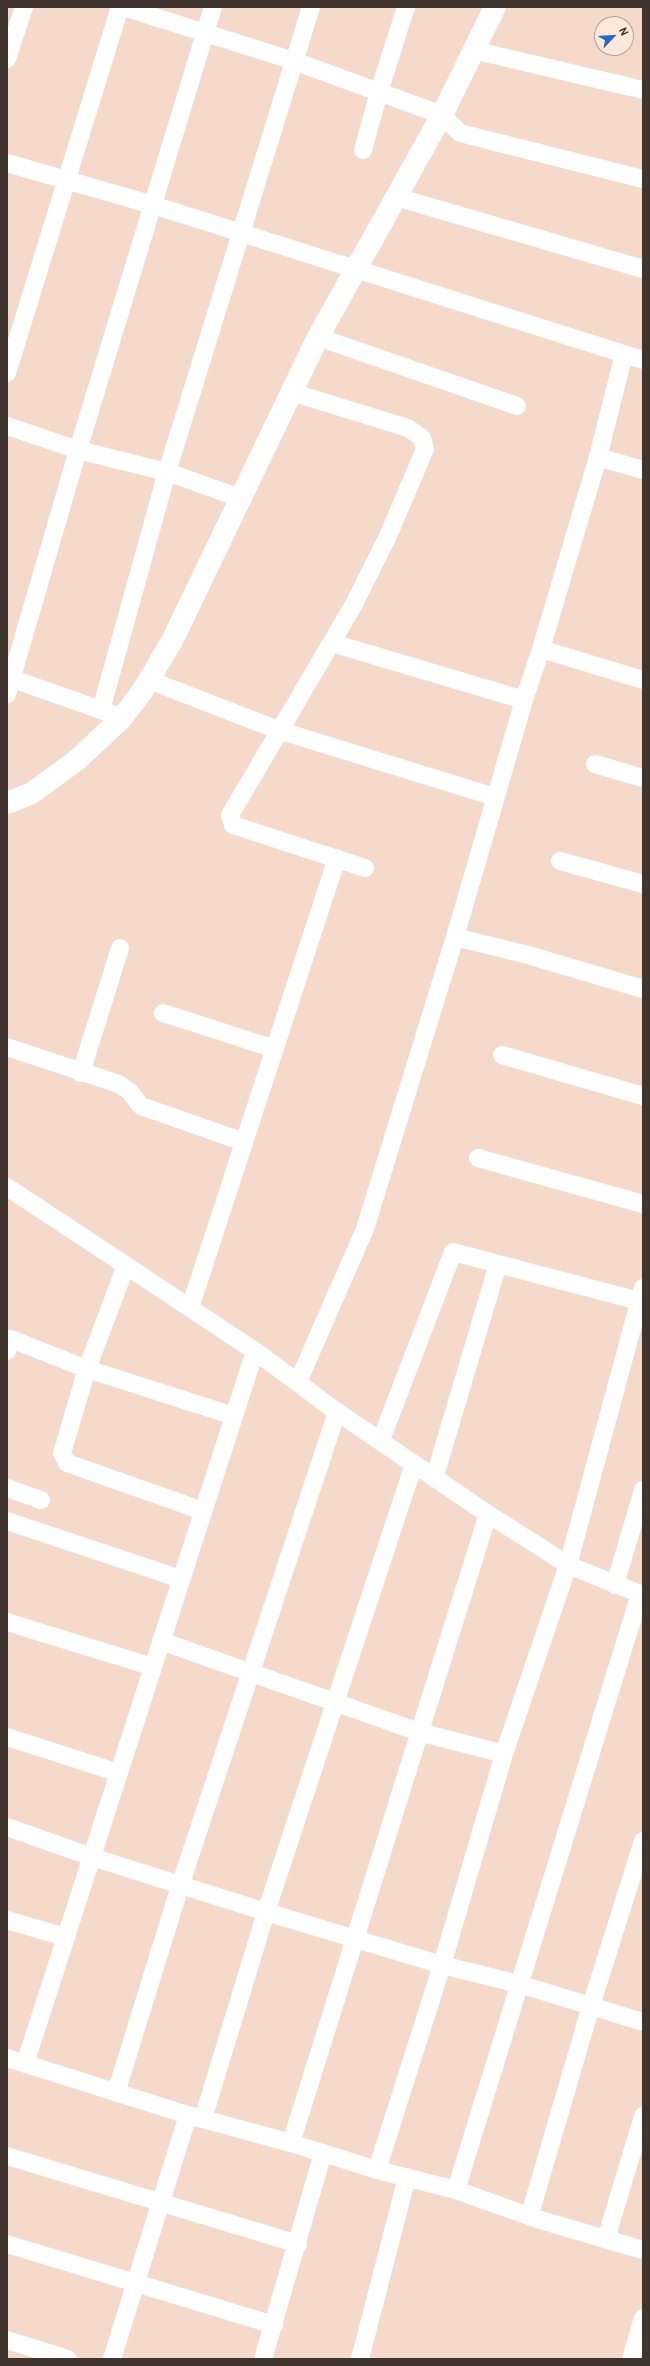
<!DOCTYPE html>
<style>
body{margin:0}
#map{position:relative;width:650px;height:2366px;overflow:hidden;background:#f5d9ca;font-family:Barlow,sans-serif}
canvas{display:block}
.frame{position:absolute;inset:0;border:8px solid #3f342e;pointer-events:none}
.north{position:absolute;left:594px;top:16px;width:40px;height:40px;box-sizing:border-box;background:#fee8db;border:1px solid #b2a096;border-radius:50%;rotate:65deg;font-size:11px;font-weight:700;line-height:16px;text-align:center;color:#3f342e}
.north::after{content:'';display:block;margin:auto;width:14px;height:18px;background:#286abc;clip-path:polygon(50% 0,100% 100%,50% 72%,0 100%)}
</style>
<div id="map">
<canvas width="650" height="2366"></canvas>
<div class="frame"></div>
<div class="north">N</div>
</div>
<script>
const context = document.querySelector('canvas').getContext('2d');
context.lineJoin = 'round';
const toPath = rows => new Path2D(rows.map(r => 'M' + r).join(''));
function stroke(path, color, width, dash) { context.strokeStyle = color; context.lineWidth = width; context.lineCap = dash ? 'butt' : 'round'; context.setLineDash(dash || []); context.stroke(path); }
stroke(toPath([
 [123,7,294,61,442,115,460,133,643,179],
 [473,50,643,90],
 [7,59,24,7],
 [363,150,379,92,406,7],
 [7,163,153,205,643,360],
 [396,197,643,269],
 [318,337,517,406],
 [7,373,120,7],
 [291,392,408,428,422,438,425,449,388,536,353,606,230,815,233,825,365,868],
 [7,426,78,450,167,472,240,498],
 [598,457,643,470],
 [332,643,524,700],
 [541,649,643,680],
 [7,677,101,710],
 [149,680,278,730,495,797],
 [7,694,78,450,213,7],
 [122,718,101,710,167,472,311,7],
 [595,764,643,778],
 [560,861,643,884],
 [455,937,528,955,643,989],
 [163,1013,275,1049],
 [7,1047,119,1084,129,1091,141,1106,244,1142],
 [502,1055,643,1096],
 [81,1073,120,948],
 [478,1158,643,1204],
 [7,1187,255,1351,337,1412,488,1514,568,1565,643,1595],
 [125,1268,87,1369,62,1453,67,1463,203,1511],
 [190,1308,337,858],
 [7,1351,11,1339,87,1369,234,1416],
 [298,1382,365,1229,455,937,524,700,541,649,598,457,624,354],
 [381,1440,453,1252,498,1264],
 [435,1476,498,1264,639,1301],
 [7,1488,41,1500],
 [7,1521,181,1579],
 [615,1585,643,1490],
 [7,1622,153,1667],
 [161,1641,419,1732,504,1754],
 [7,1737,119,1773],
 [7,1827,92,1857,266,1912,442,1965,519,1984,643,2022],
 [7,1920,65,1937],
 [7,2058,188,2115,291,2143,377,2170,456,2190,537,2219,643,2250],
 [25,2064,255,1351],
 [116,2093,181,1883,337,1412],
 [203,2119,266,1912,414,1464],
 [291,2143,488,1514],
 [7,2156,298,2244],
 [377,2170,442,1965,504,1754,568,1565,643,1288],
 [456,2190,640,1594],
 [530,2214,591,2006,643,1841],
 [606,2239,643,2116],
 [7,2244,274,2325],
 [7,2340,68,2359],
 [112,2359,188,2115],
 [263,2359,323,2153],
 [360,2359,407,2177],
 [631,2359,643,2318]
]), '#fff', 18);
stroke(toPath([
 [7,803,32,793,77,760,122,718,143,690,172,641,318,337,442,115,495,7]
]), '#fff', 22);
</script>
